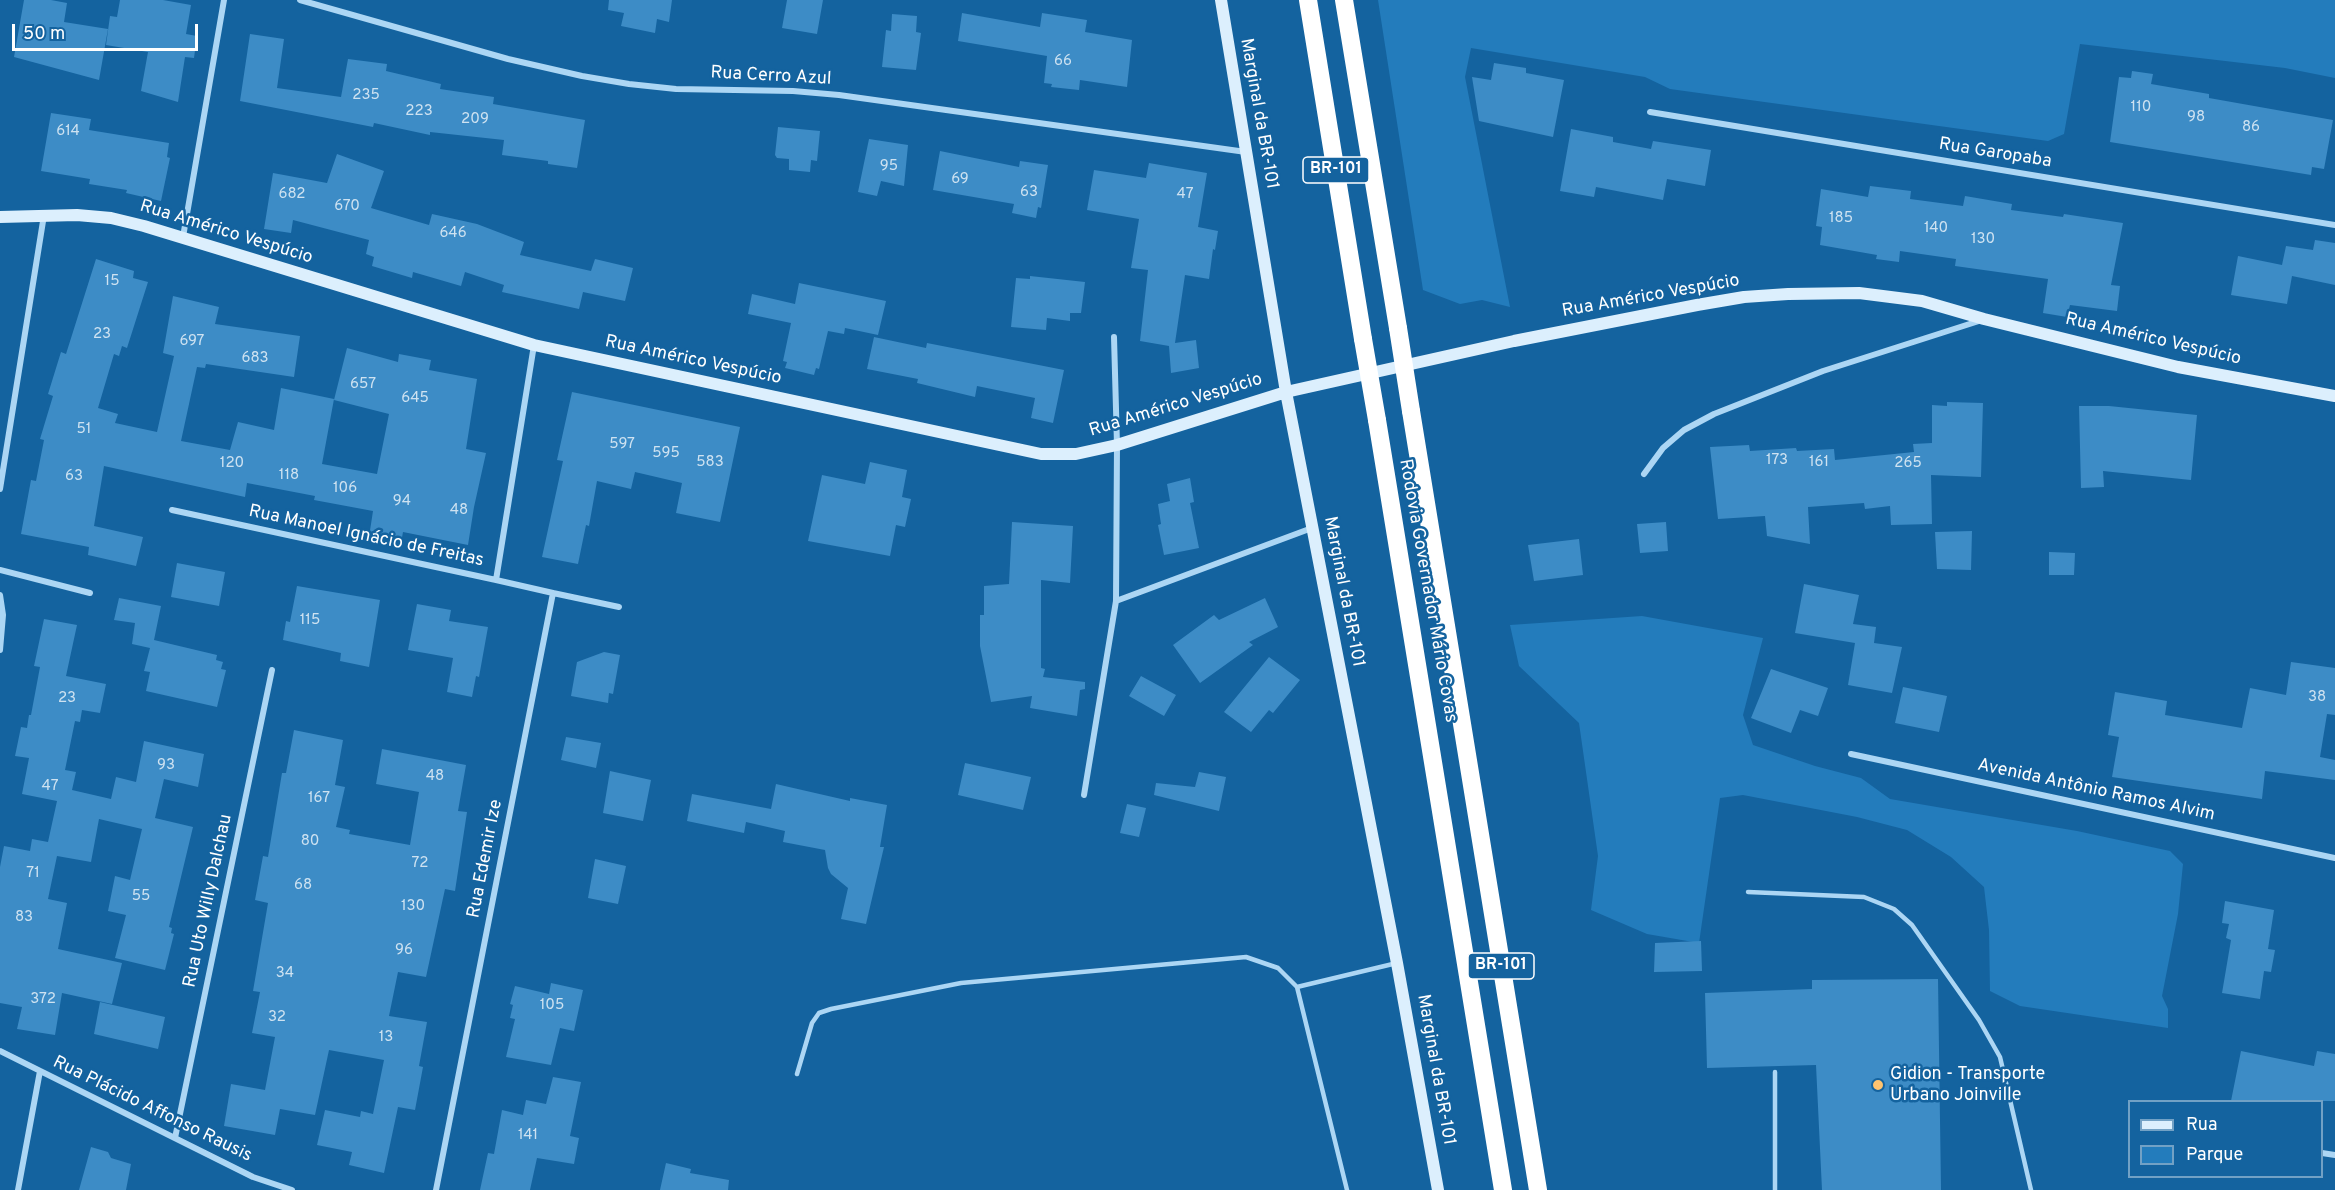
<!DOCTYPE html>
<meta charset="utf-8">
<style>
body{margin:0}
#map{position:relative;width:2335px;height:1190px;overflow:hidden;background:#14639f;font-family:Overpass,sans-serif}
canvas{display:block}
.legend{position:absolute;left:2128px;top:1100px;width:195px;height:78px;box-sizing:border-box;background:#14639f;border:2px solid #72a1c5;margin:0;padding:8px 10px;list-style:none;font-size:18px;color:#fff}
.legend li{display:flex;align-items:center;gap:12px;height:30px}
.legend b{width:30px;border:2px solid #72a1c5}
.scale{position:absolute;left:12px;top:24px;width:186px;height:27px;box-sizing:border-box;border:3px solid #fff;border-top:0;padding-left:8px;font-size:18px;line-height:21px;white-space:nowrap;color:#fff;-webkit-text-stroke:4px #14639f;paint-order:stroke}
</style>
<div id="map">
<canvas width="2335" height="1190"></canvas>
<ul class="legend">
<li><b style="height:8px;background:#dceffd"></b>Rua</li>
<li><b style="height:16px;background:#237cbc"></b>Parque</li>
</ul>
<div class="scale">50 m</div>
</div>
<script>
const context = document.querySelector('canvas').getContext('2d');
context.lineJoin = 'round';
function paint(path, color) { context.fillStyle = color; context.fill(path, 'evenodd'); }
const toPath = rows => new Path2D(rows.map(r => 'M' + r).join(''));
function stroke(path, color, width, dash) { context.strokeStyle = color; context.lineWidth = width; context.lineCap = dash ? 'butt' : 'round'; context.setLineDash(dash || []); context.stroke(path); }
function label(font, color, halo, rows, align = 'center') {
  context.font = font + ' Overpass,sans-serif'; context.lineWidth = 5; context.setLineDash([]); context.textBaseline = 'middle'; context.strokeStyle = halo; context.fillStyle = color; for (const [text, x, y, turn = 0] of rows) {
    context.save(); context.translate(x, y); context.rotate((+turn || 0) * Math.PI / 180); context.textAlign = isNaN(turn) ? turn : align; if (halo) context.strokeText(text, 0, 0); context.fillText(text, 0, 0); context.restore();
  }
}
paint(toPath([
 [1378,0,2335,0,2335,78,2285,68,2080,44,2064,134,2048,141,1670,89,1645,77,1471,48,1465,77,1510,307,1482,300,1460,304,1423,290],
 [1642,616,1763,638,1743,715,1753,745,1815,766,1861,778,1890,799,2077,831,2170,851,2183,864,2178,914,2162,996,2168,1009,2168,1028,2020,1006,1990,991,1989,930,1984,887,1951,857,1907,830,1857,817,1743,795,1720,798,1699,943,1647,934,1591,910,1598,856,1579,723,1519,666,1510,625]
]), '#237cbc');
paint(toPath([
 [24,0,51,0,67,3,64,22,108,29,99,80,14,57],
 [120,0,163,0,191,5,186,34,197,36,194,58,185,57,178,102,141,91,148,52,106,45,110,16,117,17],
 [609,0,672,0,669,22,657,19,655,33,621,26,624,13,608,10],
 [787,0,823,0,817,34,782,28],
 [962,13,1040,27,1042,13,1087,20,1085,32,1132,40,1127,87,1080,80,1079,90,1051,87,1052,84,1044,83,1047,56,958,41],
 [892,14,917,16,916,32,921,33,916,70,882,67,886,30,891,31],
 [250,34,284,39,277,88,341,97,348,59,387,64,386,71,441,84,440,89,494,97,493,104,585,120,577,168,548,164,548,161,502,155,504,140,430,132,430,135,374,123,373,127,240,101],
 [1494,63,1526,68,1526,73,1564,80,1553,137,1479,121,1472,77,1491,80],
 [2132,71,2153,74,2151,84,2209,94,2209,98,2333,120,2324,169,2312,167,2311,175,2110,142,2119,77,2131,78],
 [51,113,91,119,89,130,169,143,167,157,170,158,161,201,126,193,127,190,89,184,90,179,41,171],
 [778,127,820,131,817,161,811,160,810,172,789,170,789,159,777,158,775,155],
 [1571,129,1613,137,1613,142,1651,149,1653,141,1711,150,1705,186,1667,179,1663,200,1596,187,1594,197,1560,191],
 [869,139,908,145,904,186,881,181,877,196,858,192],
 [940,151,1019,167,1020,161,1048,165,1041,208,1038,207,1036,218,1012,213,1014,204,933,190],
 [337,154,384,171,371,208,429,225,432,214,477,224,524,242,520,255,591,271,595,259,633,268,625,301,583,292,579,309,502,292,504,285,465,272,461,286,413,272,412,278,372,266,374,257,366,254,369,240,293,220,291,233,264,229,273,173,327,183],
 [1149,163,1207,173,1198,227,1218,231,1215,250,1213,249,1209,279,1185,275,1175,343,1196,340,1199,368,1171,373,1169,346,1140,341,1148,270,1131,268,1139,219,1087,210,1094,170,1146,178],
 [1870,186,1911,191,1910,199,1963,206,1965,196,2012,204,2011,210,2063,217,2064,214,2123,223,2111,285,2120,286,2117,311,2070,305,2067,317,2043,313,2048,279,1955,266,1956,259,1900,251,1899,262,1876,259,1877,255,1820,245,1822,227,1816,226,1821,189,1868,197],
 [2315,240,2335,243,2335,285,2292,276,2287,304,2231,295,2238,256,2282,265,2286,246,2313,250],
 [96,259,134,271,133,278,148,282,127,348,122,346,119,356,114,354,98,408,118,414,115,423,157,432,174,356,163,353,173,296,219,307,215,324,300,336,294,377,206,364,205,368,197,367,181,441,230,450,238,422,274,430,281,388,334,399,322,464,377,474,389,414,334,400,347,348,398,362,399,354,431,360,429,370,477,379,466,449,486,453,474,507,468,545,403,532,401,543,369,537,373,511,314,500,315,496,247,483,245,497,104,466,94,526,143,537,136,566,88,555,89,547,21,534,31,480,36,481,44,440,40,439,53,396,48,394,61,352,66,354],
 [1030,276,1085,282,1081,313,1070,313,1070,321,1047,318,1046,330,1011,327,1016,278,1030,279],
 [799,283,886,301,878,335,845,328,844,334,828,331,819,369,816,368,814,375,785,368,787,362,783,361,791,323,748,314,752,294,795,304],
 [874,337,926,348,927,343,1064,370,1053,423,1031,418,1035,398,977,386,975,397,917,383,918,379,867,369],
 [572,392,740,427,720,522,676,513,682,483,635,472,631,489,597,481,589,526,586,525,578,564,542,557,563,461,557,460],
 [1947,402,1983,403,1981,477,1931,475,1932,524,1891,525,1890,506,1865,509,1864,503,1808,507,1810,544,1767,536,1765,516,1718,519,1710,447,1749,445,1750,451,1796,448,1797,451,1834,449,1835,460,1914,452,1913,444,1932,443,1932,405,1947,406],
 [2079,406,2109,406,2197,415,2191,480,2103,471,2104,487,2081,488],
 [870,462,907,470,902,497,911,499,905,527,896,525,890,556,808,541,822,475,865,484],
 [1190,478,1194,502,1190,503,1199,548,1164,555,1158,525,1161,524,1158,504,1170,501,1167,484],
 [1012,522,1073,526,1070,583,1041,580,1041,668,1045,669,1043,677,1085,682,1085,689,1080,690,1077,716,1030,708,1032,696,991,702,980,646,980,615,984,615,984,586,1009,584],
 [1666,522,1668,551,1640,553,1637,524],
 [1972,531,1971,570,1937,569,1935,532],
 [1579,539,1583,575,1534,581,1528,545],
 [2049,552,2075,553,2074,575,2049,575],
 [177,563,225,572,219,606,171,597],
 [1804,584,1859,595,1853,624,1876,627,1874,643,1902,647,1892,693,1848,685,1855,643,1795,633],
 [297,586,380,600,369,667,340,661,341,653,283,640,286,621,290,622],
 [119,598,161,606,154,640,217,655,216,660,223,662,221,669,226,670,217,707,146,691,150,672,144,671,150,648,132,644,135,623,114,620],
 [1265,598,1278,627,1249,642,1253,645,1200,683,1173,645,1214,615,1219,620],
 [417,604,451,610,449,621,488,627,479,677,476,676,472,697,447,692,453,658,408,650],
 [44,619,77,625,66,676,106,684,100,713,82,710,80,722,75,721,65,770,76,772,72,790,111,799,116,777,136,782,144,741,204,754,198,787,164,779,155,818,193,827,169,927,172,928,171,933,174,934,165,970,115,958,126,915,108,911,115,876,130,880,142,829,99,819,91,862,57,856,48,899,67,903,58,949,122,963,112,1004,62,993,55,1035,17,1029,22,1007,0,1003,0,867,4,846,30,851,32,839,48,842,57,801,22,794,29,758,15,756,21,727,27,728,29,715,31,715,40,667,34,666],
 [604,652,620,655,613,694,609,693,608,703,571,696,577,662],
 [1269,657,1300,680,1273,713,1269,710,1251,732,1224,712],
 [2291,662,2335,668,2335,715,2327,714,2320,757,2335,760,2335,780,2265,771,2262,799,2112,777,2119,737,2108,735,2115,692,2167,701,2165,715,2242,728,2250,688,2286,695],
 [1771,669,1828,688,1818,716,1800,710,1791,733,1751,718],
 [1141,676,1176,695,1164,716,1129,696],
 [1903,687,1947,696,1939,732,1895,723],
 [294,730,343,740,335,785,345,787,336,827,350,830,349,834,410,845,419,792,376,784,382,749,466,765,458,811,467,812,455,891,445,889,426,977,398,972,389,1016,427,1022,419,1066,423,1067,415,1110,398,1107,384,1173,349,1165,352,1152,317,1145,325,1110,360,1117,361,1111,373,1114,384,1060,329,1050,315,1115,280,1109,275,1135,224,1126,231,1084,265,1090,275,1037,252,1033,260,992,253,991,268,903,255,900,263,856,268,857,282,773,286,773],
 [566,737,601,743,596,768,561,760],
 [965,763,1031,777,1023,810,958,795],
 [610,771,651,780,643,821,603,813],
 [1199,772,1226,777,1219,811,1154,795,1156,783,1195,787],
 [776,784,850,801,850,798,887,805,880,847,884,847,866,924,841,919,848,888,831,874,828,868,825,850,783,842,785,831,746,822,744,833,687,821,692,794,771,809],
 [1127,804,1146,808,1139,837,1120,833],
 [595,859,626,866,618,904,588,898],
 [2225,901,2274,910,2268,949,2275,950,2271,972,2264,971,2260,999,2222,993,2231,940,2226,938,2229,924,2222,923],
 [1701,941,1702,971,1654,972,1655,943],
 [1938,979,1941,1190,1822,1190,1816,1065,1707,1068,1705,993,1812,989,1812,980],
 [551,983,583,990,574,1031,560,1028,551,1065,506,1057,515,1019,510,1018,513,1005,510,1004,515,986,549,994],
 [100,1002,165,1017,158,1049,94,1034],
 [2241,1051,2314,1066,2317,1051,2335,1054,2335,1101,2231,1101],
 [553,1077,581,1082,570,1136,579,1138,574,1164,537,1158,530,1190,480,1190,488,1153,494,1154,502,1110,523,1115,526,1100,546,1104],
 [91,1147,108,1152,111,1158,131,1164,126,1190,79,1190],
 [666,1163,691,1169,690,1173,729,1180,728,1190,660,1190]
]), '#3d8cc6');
stroke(toPath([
 [1748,892,1864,897,1894,909,1912,925,1979,1020,2000,1057,2031,1190],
 [1297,987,1397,963],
 [1775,1072,1775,1190],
 [797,1074,812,1023,819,1013,831,1009,961,983,1246,957,1278,968,1297,987,1347,1190]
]), '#acd6f4', 4.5);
stroke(toPath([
 [300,0,508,59,582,76,629,84,676,89,793,91,839,95,1246,152],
 [1650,112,2335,225],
 [183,237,224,0],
 [1644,474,1663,448,1684,430,1714,414,1823,371,1982,320],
 [0,489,44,215],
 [172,510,496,580,534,345],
 [0,570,90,593],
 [553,593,619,607],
 [0,595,3,615,0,650],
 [1116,601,1312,528],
 [1851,754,2335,858],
 [1084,795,1116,601,1117,445,1114,337],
 [0,1051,253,1177,292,1190],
 [175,1138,272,670],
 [2322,1153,2335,1155],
 [18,1190,40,1071],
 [436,1190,553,593,496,580]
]), '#acd6f4', 6);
stroke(toPath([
 [1221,0,1286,392,1397,963,1438,1190],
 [0,217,77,215,111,218,144,226,534,345,1041,454,1076,454,1117,445,1286,392,1514,341,1697,305,1744,297,1788,294,1859,293,1922,301,1984,319,2178,367,2335,396]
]), '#dceffd', 12);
stroke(toPath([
 [1308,0,1363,339],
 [1344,0,1398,328],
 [1411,411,1538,1190],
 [1377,420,1503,1190]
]), '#fff', 18);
stroke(toPath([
 [1398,328,1411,411],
 [1363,339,1377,420]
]), '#fff', 18);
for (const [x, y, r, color] of [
 [1878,1085,6,"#ffc36f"]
]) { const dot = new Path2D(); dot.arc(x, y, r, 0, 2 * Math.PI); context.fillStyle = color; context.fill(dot); stroke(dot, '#14639f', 2); }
label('15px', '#cee2f1', null, [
 ["66",1063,62],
 ["235",366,96],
 ["110",2141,108],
 ["223",419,112],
 ["98",2196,118],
 ["209",475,120],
 ["86",2251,128],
 ["614",68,132],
 ["95",889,167],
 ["69",960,180],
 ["63",1029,193],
 ["682",292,195],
 ["47",1185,195],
 ["670",347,207],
 ["185",1841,219],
 ["140",1936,229],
 ["646",453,234],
 ["130",1983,240],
 ["15",112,282],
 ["23",102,335],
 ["697",192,342],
 ["683",255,359],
 ["657",363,385],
 ["645",415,399],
 ["51",84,430],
 ["597",622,445],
 ["595",666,454],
 ["173",1777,461],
 ["583",710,463],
 ["161",1819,463],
 ["120",232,464],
 ["265",1908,464],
 ["118",289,476],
 ["63",74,477],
 ["106",345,489],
 ["94",402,502],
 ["48",459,511],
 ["115",310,621],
 ["38",2317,698],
 ["23",67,699],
 ["93",166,766],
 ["48",435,777],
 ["47",50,787],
 ["167",319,799],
 ["80",310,842],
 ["72",420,864],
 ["71",33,874],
 ["68",303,886],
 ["55",141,897],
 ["130",413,907],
 ["83",24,918],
 ["96",404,951],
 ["34",285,974],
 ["372",43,1000],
 ["105",552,1006],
 ["32",277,1018],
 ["13",386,1038],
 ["141",528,1136]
]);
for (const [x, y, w] of [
 [1336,170,66],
 [1501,966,66]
]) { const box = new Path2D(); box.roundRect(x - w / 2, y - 13, w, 26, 4.5); context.fillStyle = '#14639f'; context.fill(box); stroke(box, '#fff', 1.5); }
label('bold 16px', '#fff', null, [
 ["BR-101",1336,170],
 ["BR-101",1501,966]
]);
label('18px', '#fff', '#14639f', [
 ["Rua Cerro Azul",771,77,3],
 ["Marginal da BR-101",1258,114,80],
 ["Rua Garopaba",1995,154,9],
 ["Rua Américo Vespúcio",226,233,17],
 ["Rua Américo Vespúcio",1651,297,-10],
 ["Rua Américo Vespúcio",2153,340,13],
 ["Rua Américo Vespúcio",693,361,12],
 ["Rua Américo Vespúcio",1176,406,-17],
 ["Rua Manoel Ignácio de Freitas",366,537,12],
 ["Rodovia Governador Mário Covas",1427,591,80],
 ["Marginal da BR-101",1343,592,79],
 ["Avenida Antônio Ramos Alvim",2096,791,12],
 ["Rua Edemir Ize",486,859,-79],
 ["Rua Uto Willy Dalchau",209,901,-78],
 ["Marginal da BR-101",1435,1070,80],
 ["Rua Plácido Affonso Rausis",152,1110,26]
]);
label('18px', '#fff', '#14639f', [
 ["Gidion - Transporte",1890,1075],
 ["Urbano Joinville",1890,1096]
], 'left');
</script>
